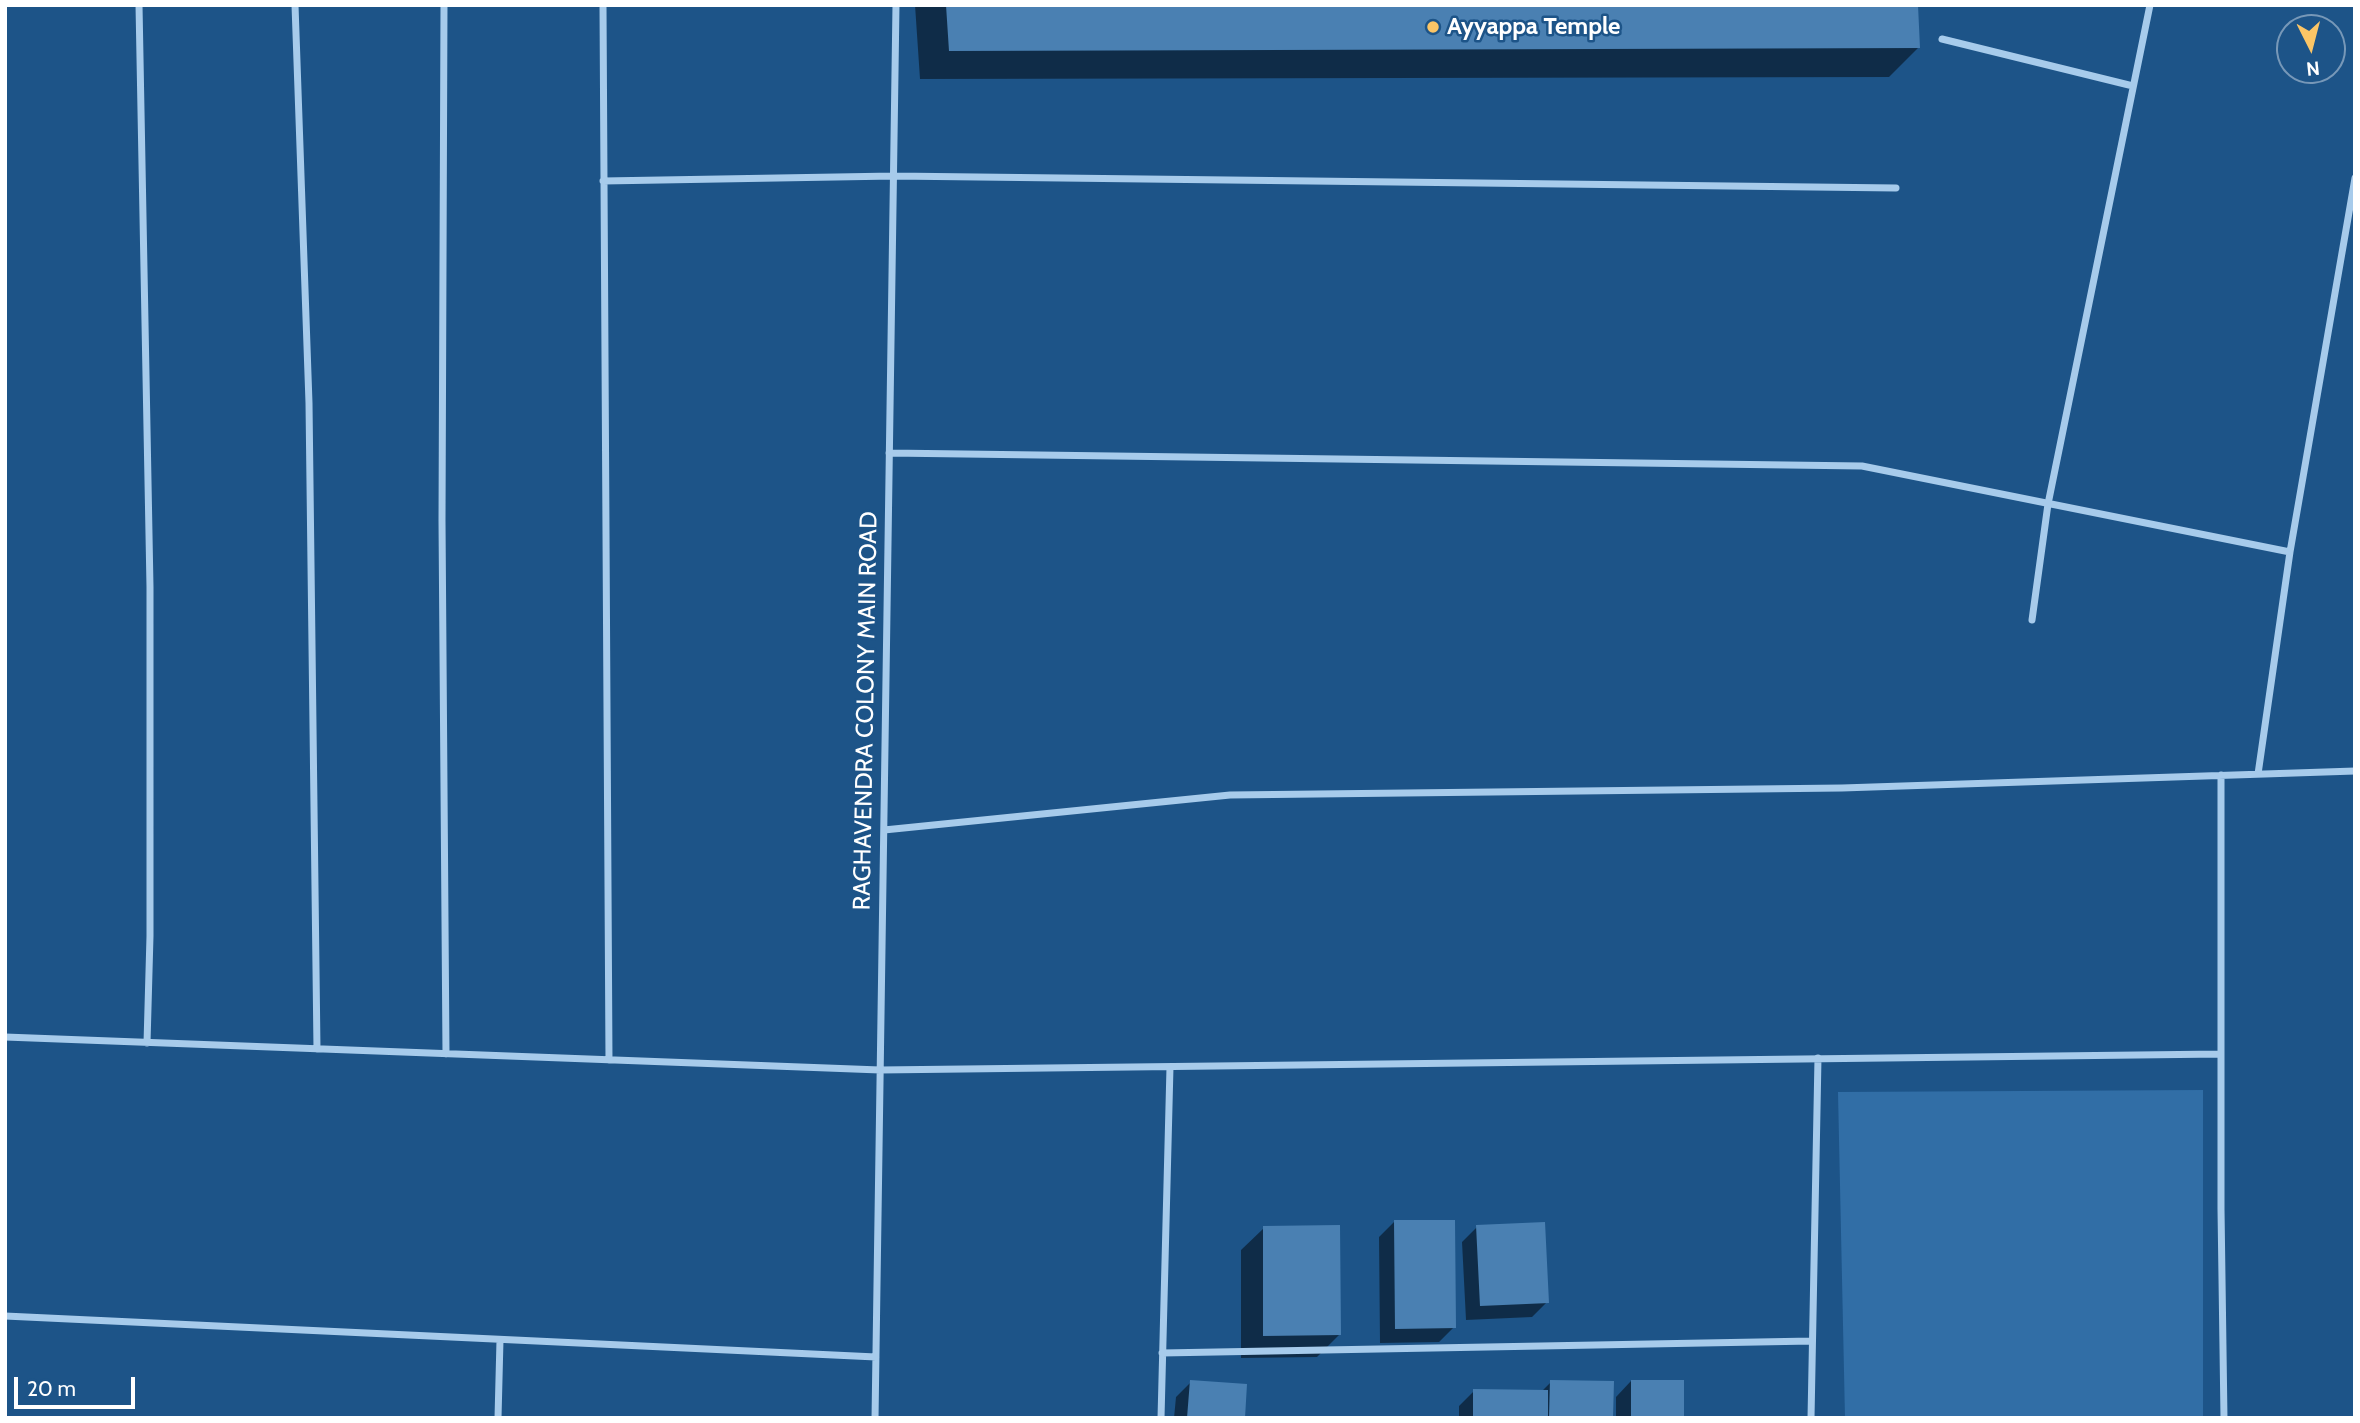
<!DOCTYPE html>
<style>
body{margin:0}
#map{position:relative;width:2360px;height:1423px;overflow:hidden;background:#1d5488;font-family:Cabin,sans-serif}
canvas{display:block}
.frame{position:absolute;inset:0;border:7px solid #fff;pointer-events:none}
.north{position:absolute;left:2276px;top:14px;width:70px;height:70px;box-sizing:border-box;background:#1d5488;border:2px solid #7798b8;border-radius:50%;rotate:174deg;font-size:19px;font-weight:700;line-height:28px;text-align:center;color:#fff}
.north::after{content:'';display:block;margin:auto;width:24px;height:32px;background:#fbc566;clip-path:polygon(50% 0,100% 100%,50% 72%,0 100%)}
.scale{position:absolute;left:14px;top:1377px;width:121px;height:32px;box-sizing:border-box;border:4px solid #fff;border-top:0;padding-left:9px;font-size:21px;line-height:24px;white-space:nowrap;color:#fff;-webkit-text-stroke:5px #1d5488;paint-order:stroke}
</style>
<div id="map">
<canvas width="2360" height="1423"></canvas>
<div class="frame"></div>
<div class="north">N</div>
<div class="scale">20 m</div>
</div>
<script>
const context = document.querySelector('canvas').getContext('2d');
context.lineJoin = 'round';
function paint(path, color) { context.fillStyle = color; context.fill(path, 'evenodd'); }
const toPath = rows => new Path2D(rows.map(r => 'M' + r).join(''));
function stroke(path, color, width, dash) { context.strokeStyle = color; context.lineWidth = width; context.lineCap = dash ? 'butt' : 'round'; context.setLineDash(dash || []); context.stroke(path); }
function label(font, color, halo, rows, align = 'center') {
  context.font = font + ' Cabin,sans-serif'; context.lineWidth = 5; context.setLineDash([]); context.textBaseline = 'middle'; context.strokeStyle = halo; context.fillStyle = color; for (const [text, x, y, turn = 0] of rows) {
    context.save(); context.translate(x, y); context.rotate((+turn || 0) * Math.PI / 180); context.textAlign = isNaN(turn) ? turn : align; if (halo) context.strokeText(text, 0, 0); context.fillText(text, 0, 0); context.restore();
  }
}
paint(toPath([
 [2203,1090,2203,1418,1845,1418,1838,1092]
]), '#316ea6');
paint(toPath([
 [915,5,1916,5,1918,48,1889,77,920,79],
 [1394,1222,1454,1327,1439,1342,1380,1343,1379,1237],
 [1477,1227,1547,1302,1532,1317,1466,1320,1462,1242],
 [1264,1228,1339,1335,1317,1357,1241,1358,1241,1250],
 [1631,1381,1682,1418,1616,1418,1616,1397],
 [1191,1382,1243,1418,1174,1418,1176,1397],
 [1551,1382,1611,1418,1459,1418,1459,1406,1474,1391,1541,1392]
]), '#0007');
paint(toPath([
 [946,5,1918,5,1920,48,949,51],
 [1394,1220,1455,1220,1456,1328,1395,1329],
 [1545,1222,1549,1303,1480,1306,1476,1225],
 [1340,1225,1341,1335,1263,1336,1263,1226],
 [1190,1380,1247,1384,1245,1418,1187,1418],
 [1550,1380,1614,1381,1613,1418,1549,1418],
 [1631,1380,1684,1380,1684,1418,1631,1418],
 [1473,1389,1548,1390,1548,1418,1473,1418]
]), '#4a80b2');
stroke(toPath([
 [139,5,150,587,150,936,147,1043],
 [295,5,309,403,317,1049],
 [444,5,442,520,446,1054],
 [603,5,609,1060],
 [1942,39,2133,86],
 [603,181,894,176,1896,188],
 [889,453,1862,466,2290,552],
 [2032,620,2048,504,2150,5],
 [2258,774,2290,552,2355,178],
 [2221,775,2221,1209,2224,1418],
 [884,830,1230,795,1842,788,2355,771],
 [5,1037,880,1070,2221,1054],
 [5,1316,876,1357],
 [1162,1353,1812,1341],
 [498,1418,500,1340],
 [875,1418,896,5],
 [1161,1418,1170,1067],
 [1811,1418,1818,1058]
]), '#a7cbeb', 7);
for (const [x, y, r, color] of [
 [1433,27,7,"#fbc566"]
]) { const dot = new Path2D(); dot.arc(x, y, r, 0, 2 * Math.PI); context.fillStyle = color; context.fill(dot); stroke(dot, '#1d5488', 2.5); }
label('bold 24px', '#fff', '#1d5488', [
 ["Ayyappa Temple",1447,27]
], 'left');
label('24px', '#fff', '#1d5488', [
 ["RAGHAVENDRA COLONY MAIN ROAD",866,711,-89]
]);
</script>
